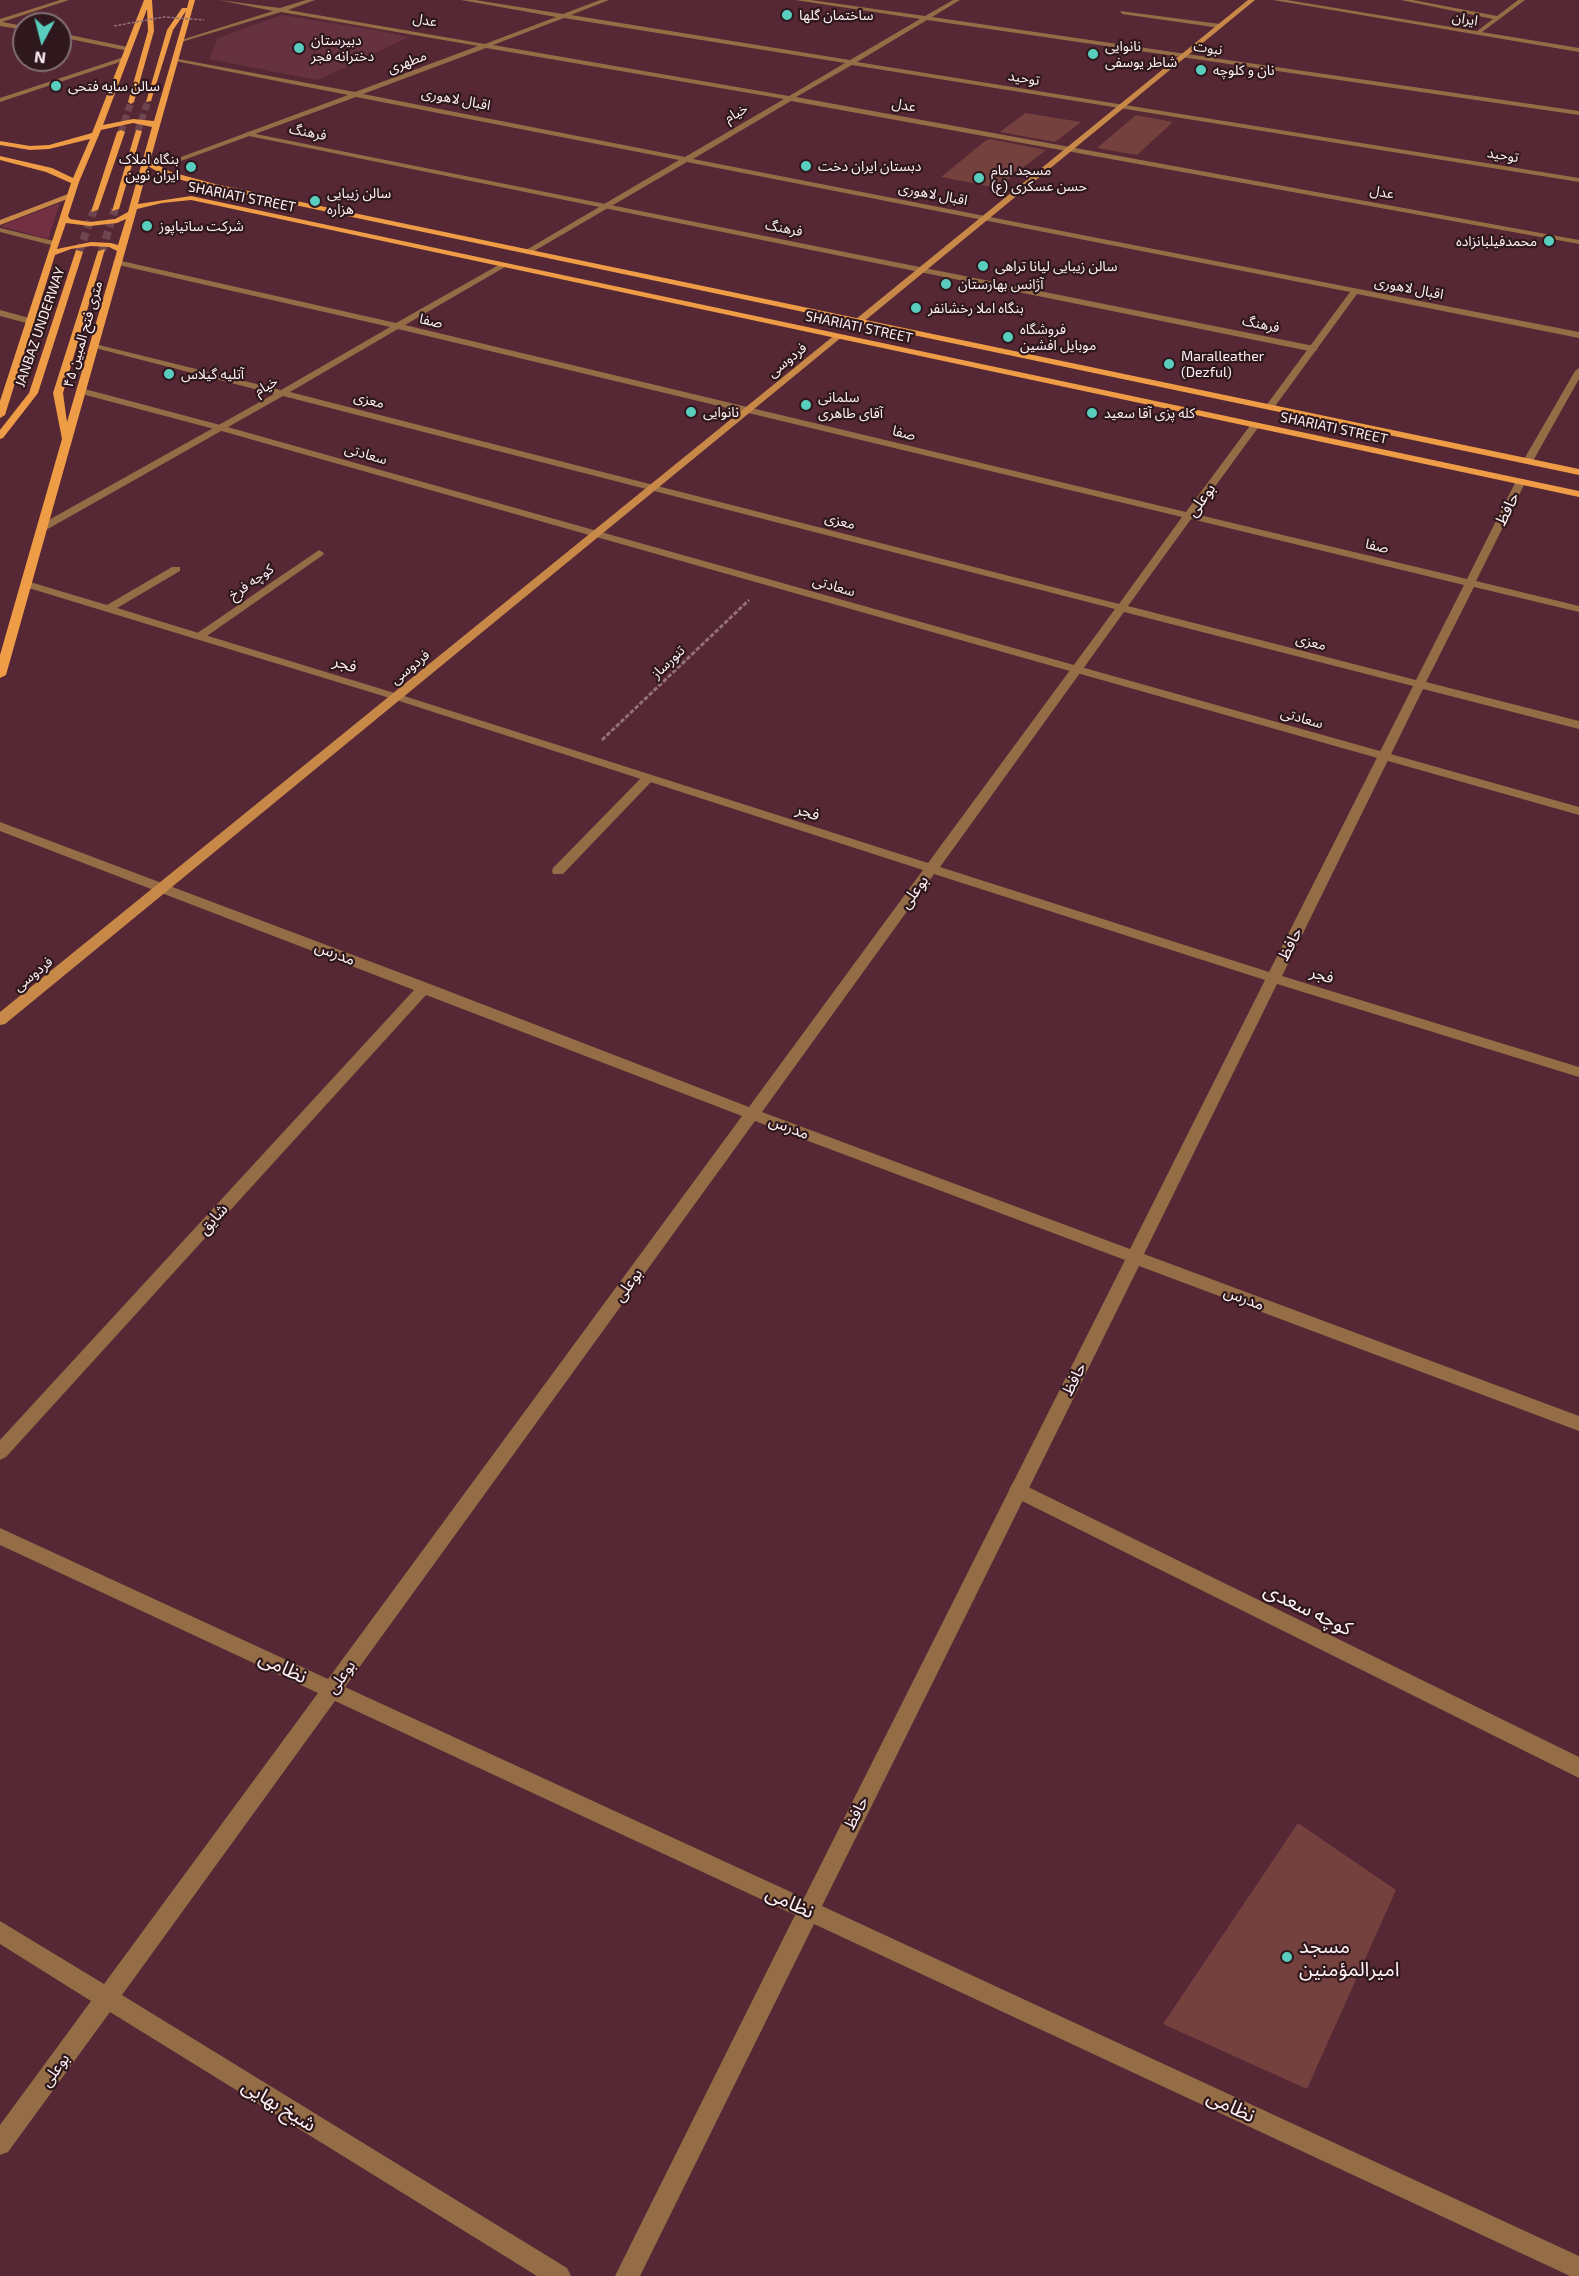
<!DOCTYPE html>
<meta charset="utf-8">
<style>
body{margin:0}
#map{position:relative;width:1579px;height:2276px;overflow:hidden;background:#562734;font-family:"Exo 2",sans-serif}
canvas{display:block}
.north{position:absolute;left:12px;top:12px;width:60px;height:60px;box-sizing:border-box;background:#2e181d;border:2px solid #816f73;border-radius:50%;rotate:187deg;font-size:16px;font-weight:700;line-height:24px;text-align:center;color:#fef1f4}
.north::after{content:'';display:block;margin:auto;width:21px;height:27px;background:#59cebf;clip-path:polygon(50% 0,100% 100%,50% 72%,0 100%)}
</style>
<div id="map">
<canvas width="1579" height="2276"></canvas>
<div class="north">N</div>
</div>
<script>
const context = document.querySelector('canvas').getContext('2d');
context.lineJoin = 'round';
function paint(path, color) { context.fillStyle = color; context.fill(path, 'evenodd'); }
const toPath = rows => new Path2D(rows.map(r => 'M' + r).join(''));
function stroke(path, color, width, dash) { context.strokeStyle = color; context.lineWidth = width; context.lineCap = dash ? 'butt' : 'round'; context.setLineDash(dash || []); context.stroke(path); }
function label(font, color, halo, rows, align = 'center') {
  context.font = font + ' "Exo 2","Noto Sans Arabic",sans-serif'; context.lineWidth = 4.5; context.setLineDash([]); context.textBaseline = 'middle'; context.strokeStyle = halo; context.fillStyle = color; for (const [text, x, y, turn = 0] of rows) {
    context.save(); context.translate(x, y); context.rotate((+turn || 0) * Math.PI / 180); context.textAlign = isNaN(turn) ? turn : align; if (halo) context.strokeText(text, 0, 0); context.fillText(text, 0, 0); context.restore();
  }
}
paint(toPath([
 [282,15,374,30,409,37,318,80,209,59,218,38]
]), '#663241');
paint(toPath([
 [60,203,48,239,0,226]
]), '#733044');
paint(toPath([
 [1025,113,1081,122,1055,142,1000,132],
 [1136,115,1173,122,1137,155,1097,148],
 [990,139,1046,150,997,188,941,177,985,141],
 [1298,1823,1396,1890,1307,2089,1163,2024]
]), '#74413e');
stroke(toPath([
 [138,131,148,101],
 [121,132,131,102]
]), '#6f4551', 7, [7, 4]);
stroke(toPath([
 [102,251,115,209],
 [79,252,94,210]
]), '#6f4551', 8, [8, 4.5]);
stroke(toPath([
 [602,740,749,600]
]), '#93717a', 3, [4.5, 2]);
paint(toPath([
 [1401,0,1413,0,1497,16,1518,0,1525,0,1478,35,1476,32,1493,19,1401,0],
 [1120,11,1220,24,1223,26,1220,28,1122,14,1120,11],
 [246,132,1314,346,1318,349,1314,352,249,136,246,132],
 [81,388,224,426,1579,807,1579,815,218,430,78,393,76,391,81,388],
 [319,550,324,553,323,555,204,638,196,638,196,634,319,550],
 [648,774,654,778,652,781,563,874,553,874,552,871,553,868,644,775,648,774],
 [1018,1482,1579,1757,1579,1778,1012,1496,1009,1490,1012,1484,1018,1482]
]), '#946c46');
paint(toPath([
 [60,0,69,0,2,22,24,26,24,30,0,26,0,19,60,0],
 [219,0,280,8,306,0,315,0,288,10,485,44,556,17,461,0,475,0,563,14,600,0,609,0,571,15,850,60,920,19,795,0,811,0,925,16,953,0,960,0,932,17,1579,111,1579,115,927,20,857,62,1579,178,1579,182,852,65,796,97,1579,240,1579,244,791,101,693,159,1579,332,1579,338,1357,294,1273,409,1270,410,1265,407,1350,292,687,162,529,254,526,254,526,250,679,160,356,97,181,161,181,157,348,95,175,61,173,58,355,92,478,46,281,12,178,43,178,41,273,11,219,0],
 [564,18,845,63,789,96,493,45,564,18],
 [486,48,784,99,685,157,363,94,486,48],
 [1273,0,1287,0,1579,48,1579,52,1273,0],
 [60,33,128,47,131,49,128,51,60,37,60,33],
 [124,57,126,60,0,102,0,98,124,57],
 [0,228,58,242,59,244,55,246,0,232,0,228],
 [117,260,396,323,502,263,506,265,505,267,405,325,1186,512,1252,423,1255,422,1260,425,1195,514,1467,579,1516,481,1524,479,1526,481,1476,581,1579,606,1579,612,1474,587,1426,682,1579,721,1579,729,1423,689,1282,976,1579,1067,1579,1077,1277,984,1144,1254,1579,1416,1579,1431,1139,1266,822,1906,1579,2256,1579,2276,1570,2276,814,1924,640,2276,615,2276,795,1915,335,1701,122,1995,567,2268,571,2276,537,2276,110,2012,8,2152,0,2155,0,2125,91,2001,0,1944,0,1921,104,1984,318,1693,0,1545,0,1528,328,1679,742,1116,426,995,6,1457,0,1460,0,1440,414,990,0,831,0,822,430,984,749,1107,923,870,393,699,22,586,22,582,30,582,107,605,172,567,180,567,180,571,117,608,401,695,928,863,1115,609,283,396,46,530,38,530,38,526,274,394,91,347,91,343,281,390,390,327,114,264,113,262,117,260],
 [398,329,1182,517,1119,604,290,392,398,329],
 [1191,519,1464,585,1416,680,1128,606,1191,519],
 [1124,612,1413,686,1269,972,940,867,1124,612],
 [934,874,1265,980,1130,1249,762,1112,934,874],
 [755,1121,1125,1260,804,1898,345,1687,755,1121],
 [0,310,33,319,34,321,30,324,0,316,0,310],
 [1579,368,1579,379,1533,461,1525,463,1523,461,1575,371,1579,368]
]), '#946c46');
paint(toPath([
 [1248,0,1255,0,862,323,856,323,856,319,1248,0],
 [68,194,75,196,0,225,0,220,68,194],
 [836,334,843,336,5,1024,0,1025,0,1012,836,334]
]), '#c78848');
paint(toPath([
 [144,0,152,0,154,31,134,102,131,104,128,102,148,31,147,9,103,125,133,119,154,121,186,11,173,30,151,101,146,102,167,30,182,8,187,8,189,0,195,0,150,161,171,172,215,184,1579,469,1579,475,214,188,165,176,148,166,138,204,191,196,1579,491,1579,497,191,200,162,203,137,209,6,675,0,678,0,655,62,439,53,393,98,251,105,249,63,393,67,422,117,251,109,247,91,246,71,249,55,255,5,415,0,418,0,401,71,183,46,172,0,160,0,156,52,168,73,178,90,139,49,149,30,150,0,145,0,141,30,146,49,145,92,133,144,0],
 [133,123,152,127,128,212,115,219,90,222,70,219,68,216,79,182,101,130,133,123],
 [126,219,118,245,111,243,91,242,57,249,66,223,90,226,117,223,126,219],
 [121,130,125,132,98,210,91,212,117,132,121,130],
 [136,130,142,131,119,209,112,211,136,130],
 [76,250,83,252,38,393,3,438,0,439,0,430,29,393,76,250]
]), '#ee9c46');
stroke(toPath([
 [114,26,164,17,204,20]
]), '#93717a', 1.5, [3, 1.5]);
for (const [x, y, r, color] of [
 [787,15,6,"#59cebf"],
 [299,48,6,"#59cebf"],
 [1093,54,6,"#59cebf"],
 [1201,70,6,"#59cebf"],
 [56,86,6,"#59cebf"],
 [806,166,6,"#59cebf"],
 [191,167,6,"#59cebf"],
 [979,178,6,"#59cebf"],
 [315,201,6,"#59cebf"],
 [147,226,6,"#59cebf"],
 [1549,241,6,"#59cebf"],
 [983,266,6,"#59cebf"],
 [946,284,6,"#59cebf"],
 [916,308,6,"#59cebf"],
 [1008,337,6,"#59cebf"],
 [1169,364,6,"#59cebf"],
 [169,374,6,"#59cebf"],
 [806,405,6,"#59cebf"],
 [691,412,6,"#59cebf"],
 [1092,413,6,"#59cebf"],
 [1287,1957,6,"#59cebf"]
]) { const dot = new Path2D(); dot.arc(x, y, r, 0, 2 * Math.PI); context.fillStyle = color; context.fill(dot); stroke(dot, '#2e181d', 2); }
label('14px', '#fef1f4', '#2e181d', [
 ["ساختمان گلها",799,15],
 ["دبیرستان",311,40],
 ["دخترانه فجر",311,56],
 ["نانوایی",1105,46],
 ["شاطر یوسفی",1105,62],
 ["نان و کلوچه",1213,70],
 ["سالن سایه فتحی",68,86],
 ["بنگاه املاک",179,159,"right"],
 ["ایران نوین",179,175,"right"],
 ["دبستان ایران دخت",818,166],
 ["مسجد امام",991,170],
 ["حسن عسکری (ع)",991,186],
 ["سالن زیبایی",327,193],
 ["هزاره",327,209],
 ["شرکت ساتیاپوز",159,226],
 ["محمدفيلبانزاده",1537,241,"right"],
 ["سالن زیبایی لیانا تراهی",995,266],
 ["آژانس بهارستان",958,284],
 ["بنگاه املا رخشانفر",928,308],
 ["فروشگاه",1020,329],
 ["موبایل افشین",1020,345],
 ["Maralleather",1181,356],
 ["(Dezful)",1181,372],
 ["آتلیه گیلاس",181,374],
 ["سلمانی",818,397],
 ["آقای طاهری",818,413],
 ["نانوایی",703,412],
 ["کله پزی آقا سعید",1104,413]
], 'left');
label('14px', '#fef1f4', '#2e181d', [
 ["ایران",1465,19,9],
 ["عدل",425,20,10],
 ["نبوت",1208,48,8],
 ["مطهری",407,62,-21],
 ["توحید",1024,78,9],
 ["اقبال لاهوری",456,99,11],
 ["عدل",904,105,10],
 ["خیام",736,113,-30],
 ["فرهنگ",308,132,11],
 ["توحید",1503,155,9],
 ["عدل",1382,192,10],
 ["اقبال لاهوری",933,194,11],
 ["SHARIATI STREET",242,197,11],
 ["فرهنگ",784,228,11],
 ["اقبال لاهوری",1409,288,11],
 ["صفا",431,321,13],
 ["فرهنگ",1261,324,12],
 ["JANBAZ UNDERWAY",40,327,-71],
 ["SHARIATI STREET",859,327,12],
 ["۴۵ متری فتح المبین",83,334,-74],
 ["فردوسی",787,360,-39],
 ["خیام",266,386,-30],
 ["معزی",369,400,14],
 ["SHARIATI STREET",1334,428,12],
 ["صفا",904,433,14],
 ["سعادتی",366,454,16],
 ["معزی",840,521,14],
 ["صفا",1377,546,13],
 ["کوچه فرخ",251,582,-35],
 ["سعادتی",834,586,16],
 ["معزی",1311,642,14],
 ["تنورساز",668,662,-44],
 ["فردوسی",410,667,-39],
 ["سعادتی",1302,718,16],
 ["فردوسی",33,974,-39]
]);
label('16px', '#fef1f4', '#2e181d', [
 ["بوعلی",1201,500,-54],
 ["حافظ",1507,509,-64],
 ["فجر",345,664,17],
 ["فجر",808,812,18],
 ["بوعلی",914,892,-54],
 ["حافظ",1290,944,-63],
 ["مدرس",335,953,21],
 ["فجر",1322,975,17],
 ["مدرس",789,1127,21],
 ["شایق",213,1219,-48],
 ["بوعلی",628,1285,-54],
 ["مدرس",1244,1298,21],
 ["حافظ",1074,1379,-63],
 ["بوعلی",341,1677,-54],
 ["حافظ",856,1813,-63],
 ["بوعلی",55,2070,-54]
]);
label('20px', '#fef1f4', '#2e181d', [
 ["کوچه سعدی",1308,1609,26],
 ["نظامی",283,1667,25],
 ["نظامی",790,1902,25],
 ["شیخ بهایی",279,2105,31],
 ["نظامی",1231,2106,25]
]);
label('20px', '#fef1f4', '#2e181d', [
 ["مسجد",1299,1946],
 ["امیرالمؤمنین",1299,1969]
], 'left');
</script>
